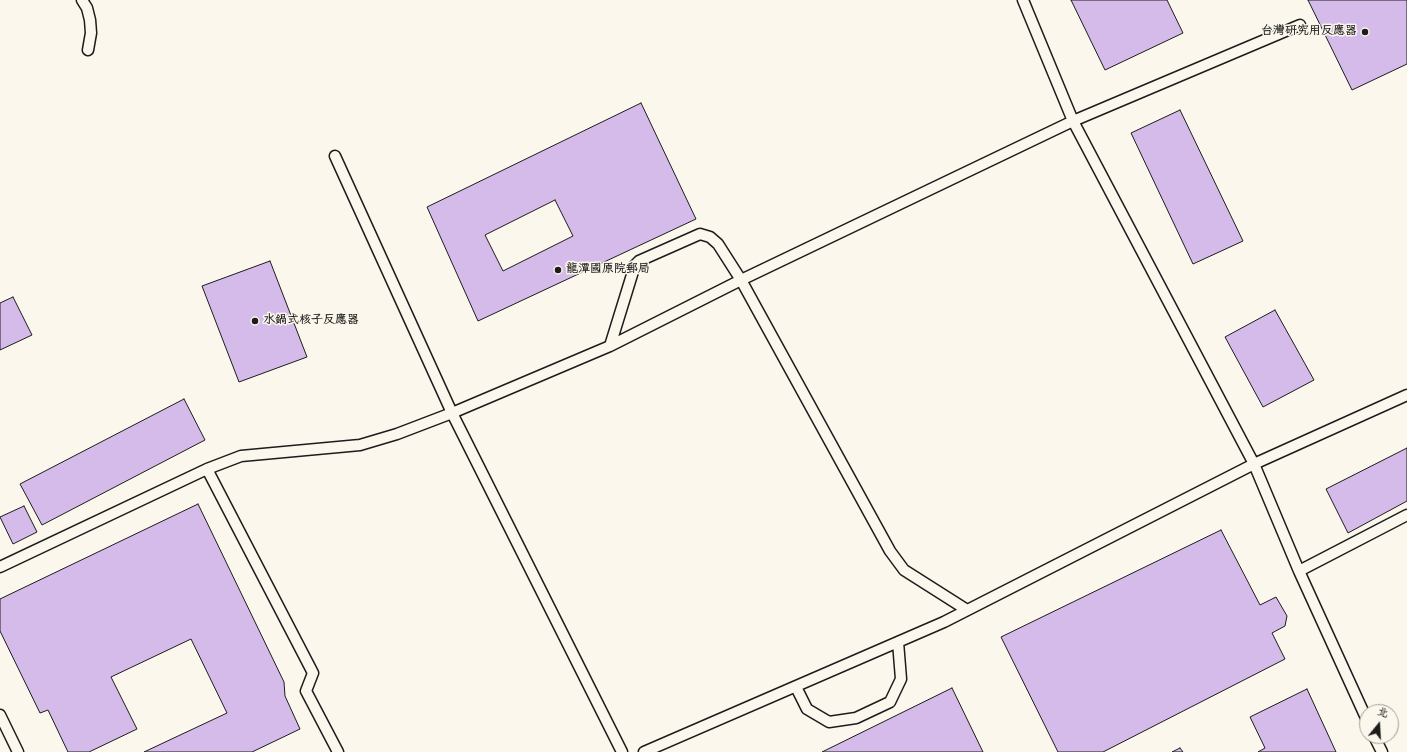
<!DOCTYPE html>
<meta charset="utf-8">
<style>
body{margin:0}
#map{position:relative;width:1407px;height:752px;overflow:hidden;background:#fbf7ec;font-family:"Gochi Hand","LXGW WenKai TC",sans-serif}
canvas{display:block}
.north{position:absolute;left:1359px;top:704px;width:40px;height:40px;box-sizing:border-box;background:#fbf7ec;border:1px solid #a29f99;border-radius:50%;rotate:18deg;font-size:11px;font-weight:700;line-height:16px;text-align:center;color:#1c1c1c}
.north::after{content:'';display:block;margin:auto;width:14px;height:18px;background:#1c1c1c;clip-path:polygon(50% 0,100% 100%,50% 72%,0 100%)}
</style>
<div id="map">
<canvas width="1407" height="752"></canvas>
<div class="north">北</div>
</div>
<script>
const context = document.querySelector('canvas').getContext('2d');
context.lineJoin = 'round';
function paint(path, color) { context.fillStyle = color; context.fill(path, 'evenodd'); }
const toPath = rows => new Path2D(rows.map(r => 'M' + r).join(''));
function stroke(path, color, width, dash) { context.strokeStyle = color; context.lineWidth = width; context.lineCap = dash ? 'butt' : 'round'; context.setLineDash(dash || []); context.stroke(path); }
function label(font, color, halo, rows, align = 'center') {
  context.font = font + ' "Gochi Hand","LXGW WenKai TC",sans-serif'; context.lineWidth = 3; context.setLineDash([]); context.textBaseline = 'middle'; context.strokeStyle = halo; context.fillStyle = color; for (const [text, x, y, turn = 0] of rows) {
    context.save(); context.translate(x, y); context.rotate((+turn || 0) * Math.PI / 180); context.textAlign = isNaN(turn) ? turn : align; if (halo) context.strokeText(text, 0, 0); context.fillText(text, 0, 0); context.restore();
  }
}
const building = toPath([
 [1071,0,1167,0,1183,33,1105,70,1071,0],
 [1308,0,1407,0,1407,64,1352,90,1308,0],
 [641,103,696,219,478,321,427,207,641,103],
 [555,200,573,236,503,271,485,235,555,200],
 [1180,110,1243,241,1193,264,1131,133,1180,110],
 [270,261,307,357,239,382,202,286,270,261],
 [13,297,32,335,0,350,0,303,13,297],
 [1275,310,1314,380,1263,407,1225,337,1275,310],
 [184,399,205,440,42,525,20,484,184,399],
 [1407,448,1407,501,1348,533,1326,489,1407,448],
 [198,504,284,682,285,696,300,729,252,752,144,752,227,713,191,639,111,677,137,729,89,752,68,752,48,710,40,713,0,631,0,599,198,504],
 [24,506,37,532,13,544,0,517,24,506],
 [1221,530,1260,605,1276,597,1287,616,1285,626,1272,633,1285,659,1103,752,1058,752,1001,637,1221,530],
 [952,688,983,752,822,752,952,688],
 [1307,689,1336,752,1258,752,1265,748,1250,717,1307,689],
 [1180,748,1183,752,1172,752,1180,748]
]);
paint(building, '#d5bbea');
stroke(building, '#1c1c1c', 1);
const service = toPath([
 [82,0,87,8,90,20,91,33,88,50],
 [1023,0,1073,121,1254,464,1299,571,1367,720],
 [335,156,452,413,622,752],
 [610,346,635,265,639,261,700,234,710,237,718,244,741,280,890,551,904,570,967,610],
 [207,469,313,673,306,691,338,752],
 [0,567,207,469,241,456,360,445,397,434,452,413,610,346,741,280,1073,121,1300,25],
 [1299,571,1407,515],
 [796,687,807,709,829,722,856,718,890,702,901,679,898,642],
 [0,715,18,752],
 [1374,736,1382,752],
 [644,752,944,622,1254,464,1407,395]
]);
stroke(service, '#1c1c1c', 13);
stroke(service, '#fbf7ec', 10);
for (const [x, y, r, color] of [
 [1365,32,4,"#1c1c1c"],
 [558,270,4,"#1c1c1c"],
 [255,321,4,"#1c1c1c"]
]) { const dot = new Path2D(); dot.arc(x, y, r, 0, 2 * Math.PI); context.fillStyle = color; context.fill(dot); stroke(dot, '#fbf7ec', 1.5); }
label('bold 12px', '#1c1c1c', '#fbf7ec', [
 ["台灣研究用反應器",1357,32,"right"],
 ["龍潭國原院郵局",566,270],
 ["水鍋式核子反應器",263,321]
], 'left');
</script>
